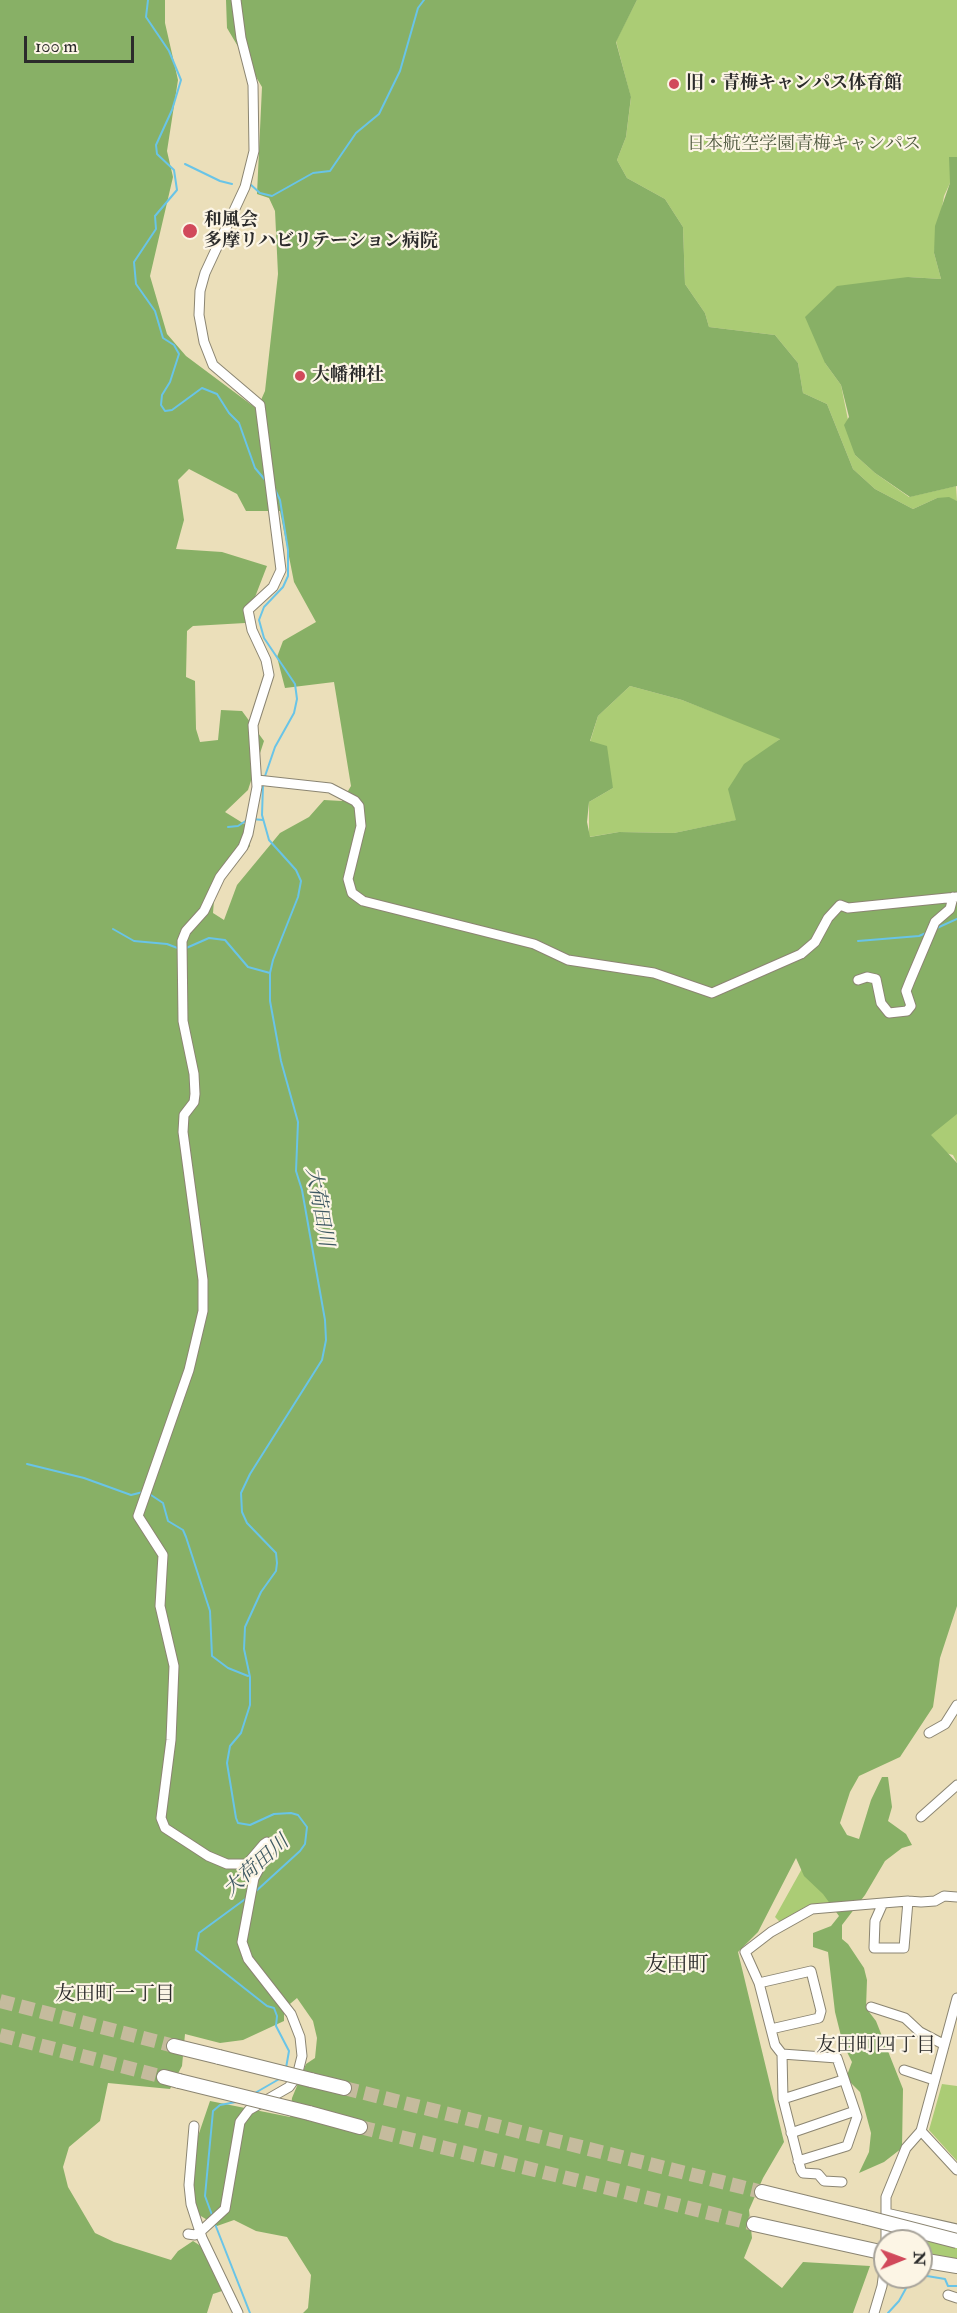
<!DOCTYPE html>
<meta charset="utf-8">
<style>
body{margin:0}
#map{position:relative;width:957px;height:2313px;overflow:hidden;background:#ebdfba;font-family:"IM FELL Double Pica",serif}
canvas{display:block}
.north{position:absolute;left:873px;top:2229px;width:60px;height:60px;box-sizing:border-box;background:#fcf5e5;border:2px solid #a8a49b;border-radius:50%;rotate:89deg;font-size:16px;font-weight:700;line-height:24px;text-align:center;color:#2b2b2b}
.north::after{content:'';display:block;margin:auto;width:21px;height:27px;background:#d1495b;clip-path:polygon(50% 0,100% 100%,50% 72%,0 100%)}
.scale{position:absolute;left:24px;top:36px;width:110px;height:27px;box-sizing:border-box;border:3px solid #2b2b2b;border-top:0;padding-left:8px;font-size:18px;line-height:21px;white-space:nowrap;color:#2b2b2b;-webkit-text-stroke:4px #fcf5e5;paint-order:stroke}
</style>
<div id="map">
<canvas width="957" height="2313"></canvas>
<div class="north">N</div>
<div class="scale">100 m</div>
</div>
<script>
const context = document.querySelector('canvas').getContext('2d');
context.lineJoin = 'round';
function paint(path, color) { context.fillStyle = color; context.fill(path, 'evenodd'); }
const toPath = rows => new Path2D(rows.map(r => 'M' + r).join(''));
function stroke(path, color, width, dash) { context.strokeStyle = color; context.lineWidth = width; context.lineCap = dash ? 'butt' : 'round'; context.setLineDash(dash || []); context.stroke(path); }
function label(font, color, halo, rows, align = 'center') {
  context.font = font + ' "IM FELL Double Pica","Noto Serif JP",serif'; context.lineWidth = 4.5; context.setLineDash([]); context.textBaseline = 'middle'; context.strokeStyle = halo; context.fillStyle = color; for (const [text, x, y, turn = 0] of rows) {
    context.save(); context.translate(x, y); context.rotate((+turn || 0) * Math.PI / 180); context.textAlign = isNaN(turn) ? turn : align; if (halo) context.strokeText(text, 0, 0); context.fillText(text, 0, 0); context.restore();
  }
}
paint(toPath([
 [637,0,957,0,957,157,950,159,950,183,944,196,934,253,941,279,908,277,825,363,841,385,855,455,875,473,909,497,956,486,957,501,937,498,913,509,875,489,853,469,827,404,803,393,798,363,775,335,709,327,705,313,685,284,683,227,665,199,627,178,617,160,626,137,631,98,616,41],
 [630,686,682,700,781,738,770,747,737,820,674,833,619,832,589,837,589,802,613,788,590,742,598,716],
 [957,1108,957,1163,953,1155,942,1152,924,1133],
 [804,1865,841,1900,797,1912,780,1922,775,1917],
 [942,2084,957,2086,957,2161,929,2130],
 [915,2223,957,2233,957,2261,921,2256,921,2241,914,2241]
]), '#abcc75');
paint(toPath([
 [0,0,165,0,165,23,178,80,167,151,173,177,150,276,167,334,186,356,257,409,265,391,278,274,275,211,269,198,257,194,262,87,227,28,226,0,637,0,616,42,631,97,626,137,617,160,627,178,665,199,683,227,685,284,705,313,709,327,775,335,798,363,803,393,827,404,853,469,875,489,913,509,937,498,949,497,957,501,957,1114,931,1135,957,1163,957,1606,940,1658,933,1707,900,1757,859,1776,850,1792,840,1823,847,1835,859,1839,871,1800,882,1777,888,1777,892,1807,888,1821,906,1834,912,1845,902,1848,885,1861,865,1895,842,1925,842,1939,848,1944,864,1968,867,1980,866,2008,876,2021,903,2089,902,2148,884,2162,859,2173,869,2152,871,2133,860,2092,846,2078,852,2062,843,2044,835,2012,828,1952,813,1947,813,1933,831,1926,839,1916,823,1894,804,1876,796,1858,758,1932,738,1952,784,2142,763,2178,749,2210,752,2238,744,2258,782,2288,803,2262,870,2266,853,2313,303,2313,308,2308,311,2275,287,2237,256,2231,234,2220,217,2226,196,2213,192,2192,194,2148,210,2101,290,2117,292,2098,306,2064,315,2058,317,2038,313,2021,297,1998,284,2009,284,2021,243,2040,220,2043,185,2034,182,2066,170,2089,108,2083,100,2121,69,2147,63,2167,68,2187,95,2233,114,2242,171,2260,178,2251,193,2241,213,2254,235,2297,222,2291,213,2294,207,2313,0,2313],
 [189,469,237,494,246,511,280,511,294,582,316,622,283,641,277,657,285,688,334,682,351,786,342,801,324,800,309,817,280,833,237,885,224,920,213,913,215,887,250,846,246,825,225,812,248,790,264,741,242,711,221,710,218,740,200,742,196,729,195,681,186,677,187,631,193,626,245,623,267,566,222,552,176,549,184,520,178,480],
 [630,686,682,700,780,739,744,764,728,789,736,820,674,833,619,832,590,837,587,822,589,802,613,788,607,746,590,741,598,716],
 [949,157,957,157,957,486,910,497,875,473,855,455,844,425,849,417,841,385,825,363,805,317,837,286,908,277,941,279,934,253,935,226,950,183]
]), '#88b066');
stroke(toPath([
 [148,0,146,17,169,51,181,80,172,110,156,145,157,154,174,170,177,190,155,216,156,229,134,262,136,284,155,311,163,338,174,345,179,354,170,382,162,395,161,405,165,411,172,410,202,388,217,394,229,413,239,423,255,468,266,481],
 [185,164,220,181,232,184],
 [250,184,260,193,272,196,313,173,330,171,356,133,379,114,400,71,418,8,424,0],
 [264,779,275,747,294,713,297,699,295,684,264,638,259,620,264,607,283,587,288,576,288,550,280,500,273,485],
 [252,819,263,820],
 [228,827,238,826,247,820],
 [937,928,957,919],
 [113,929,134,941,167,944,180,949],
 [858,941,919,936,926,933],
 [184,949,209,938,225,940,248,967,270,973],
 [27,1464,84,1478,131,1495,143,1492],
 [148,1493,163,1503,168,1521,183,1530,186,1537,210,1611,212,1656,228,1668,248,1676],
 [255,1892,300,1851,305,1844,307,1827,298,1815,291,1813,274,1814,250,1825,238,1823,236,1818,227,1763,230,1746,241,1733,250,1705,250,1677,244,1649,245,1627,261,1592,276,1571,277,1563,276,1553,247,1523,242,1512,241,1493,250,1474,322,1360,326,1340,325,1320,302,1190,296,1171,298,1122,281,1061,270,1001,270,973,273,960,298,897,301,881,296,870,269,840,262,815,263,785],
 [248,1897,199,1933,196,1950,267,2006,274,2008,277,2016,276,2026,289,2051,286,2068],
 [255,2093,281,2078],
 [212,2215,205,2196,213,2111,220,2105,236,2102],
 [215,2224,250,2313],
 [921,2275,945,2279,948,2286,957,2286],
 [888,2313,899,2301,910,2281,918,2277]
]), '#69c4e7', 2);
stroke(toPath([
 [0,2001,174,2046],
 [0,2035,164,2077],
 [344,2088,762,2192],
 [360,2127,754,2224]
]), '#c5bb9d', 14, [14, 7]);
const minor = toPath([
 [257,780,330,788,355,801,359,806,361,826,348,879,352,893,363,901,534,944,568,960,654,973,712,993,801,954,815,942,828,918,840,905,848,908,957,897],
 [858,980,867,977,876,979,881,1003,889,1013,907,1011,911,1006,906,991,910,981,935,922,950,909,953,897],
 [929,1733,945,1724,957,1705],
 [921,1817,957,1785],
 [908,1901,904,1948,874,1948,875,1921,883,1903,908,1901,921,1902,935,1901,944,1896,957,1897],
 [759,1983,811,1971,821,2011,819,2018,771,2029],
 [871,2007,905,2018,920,2032,943,2044],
 [782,2054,837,2058,857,2117,847,2146,798,2161],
 [904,2070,934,2080],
 [783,2099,843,2080],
 [194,2126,189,2185,191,2204,202,2238,238,2313],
 [921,2131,957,2170],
 [791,2133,855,2111],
 [842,2182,824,2181,818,2174,803,2173,801,2170,783,2099,782,2054,775,2045,759,1983,745,1952,771,1932,812,1909,883,1903],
 [886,2213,957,2229],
 [188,2234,195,2235,200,2232,225,2209,240,2122,249,2110,289,2087,297,2076,302,2056,300,2037,291,2014,248,1959,242,1942,254,1878,272,1845,267,1842,264,1844,247,1864,227,1864,208,1856,165,1828,161,1818,171,1740,174,1666,160,1606,163,1555,138,1516,189,1370,203,1311,203,1280,183,1132,184,1115,194,1102,195,1094,194,1074,183,1021,182,941,186,931,204,911,220,877,243,847,248,834,257,787,253,725,269,675,266,660,252,630,248,610,273,587,281,570,260,405,213,365,204,342,199,315,200,291,205,273,245,187,254,151,253,85,241,38,236,0],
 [886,2241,886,2197,906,2148,921,2131,957,1998],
 [948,2295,957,2298],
 [874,2313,882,2286,885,2263]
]);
const highway = toPath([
 [174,2046,219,2057],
 [164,2077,179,2081],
 [311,2080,344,2088],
 [309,2113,360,2127],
 [762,2192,864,2217],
 [754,2224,885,2253],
 [921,2260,957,2266]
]);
stroke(minor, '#8b8572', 11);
stroke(highway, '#8b8572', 16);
stroke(minor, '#fff', 9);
stroke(highway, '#fff', 14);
const highwayBridge = toPath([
 [219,2057,311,2080],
 [179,2081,309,2113],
 [864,2217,957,2241]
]);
stroke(highwayBridge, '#8b8572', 16, []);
stroke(highwayBridge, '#fff', 14);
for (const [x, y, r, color] of [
 [674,84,6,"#d1495b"],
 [190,231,8,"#d1495b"],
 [300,376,6,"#d1495b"]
]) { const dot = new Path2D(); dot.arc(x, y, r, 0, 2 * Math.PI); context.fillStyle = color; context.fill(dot); stroke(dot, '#fcf5e5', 2); }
label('bold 18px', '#2b2b2b', '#fcf5e5', [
 ["旧・青梅キャンパス体育館",686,84],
 ["和風会",204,221],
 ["多摩リハビリテーション病院",204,242],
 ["大幡神社",312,376]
], 'left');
label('18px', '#515b41', '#fcf5e5', [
 ["日本航空学園青梅キャンパス",804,145]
]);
label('italic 20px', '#3e5963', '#fcf5e5', [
 ["大荷田川",318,1207,80],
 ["大荷田川",257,1867,-42]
]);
label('20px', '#2b2b2b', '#fcf5e5', [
 ["友田町一丁目",115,1996],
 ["友田町四丁目",876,2047]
]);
label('21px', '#2b2b2b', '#fcf5e5', [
 ["友田町",677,1966]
]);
</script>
